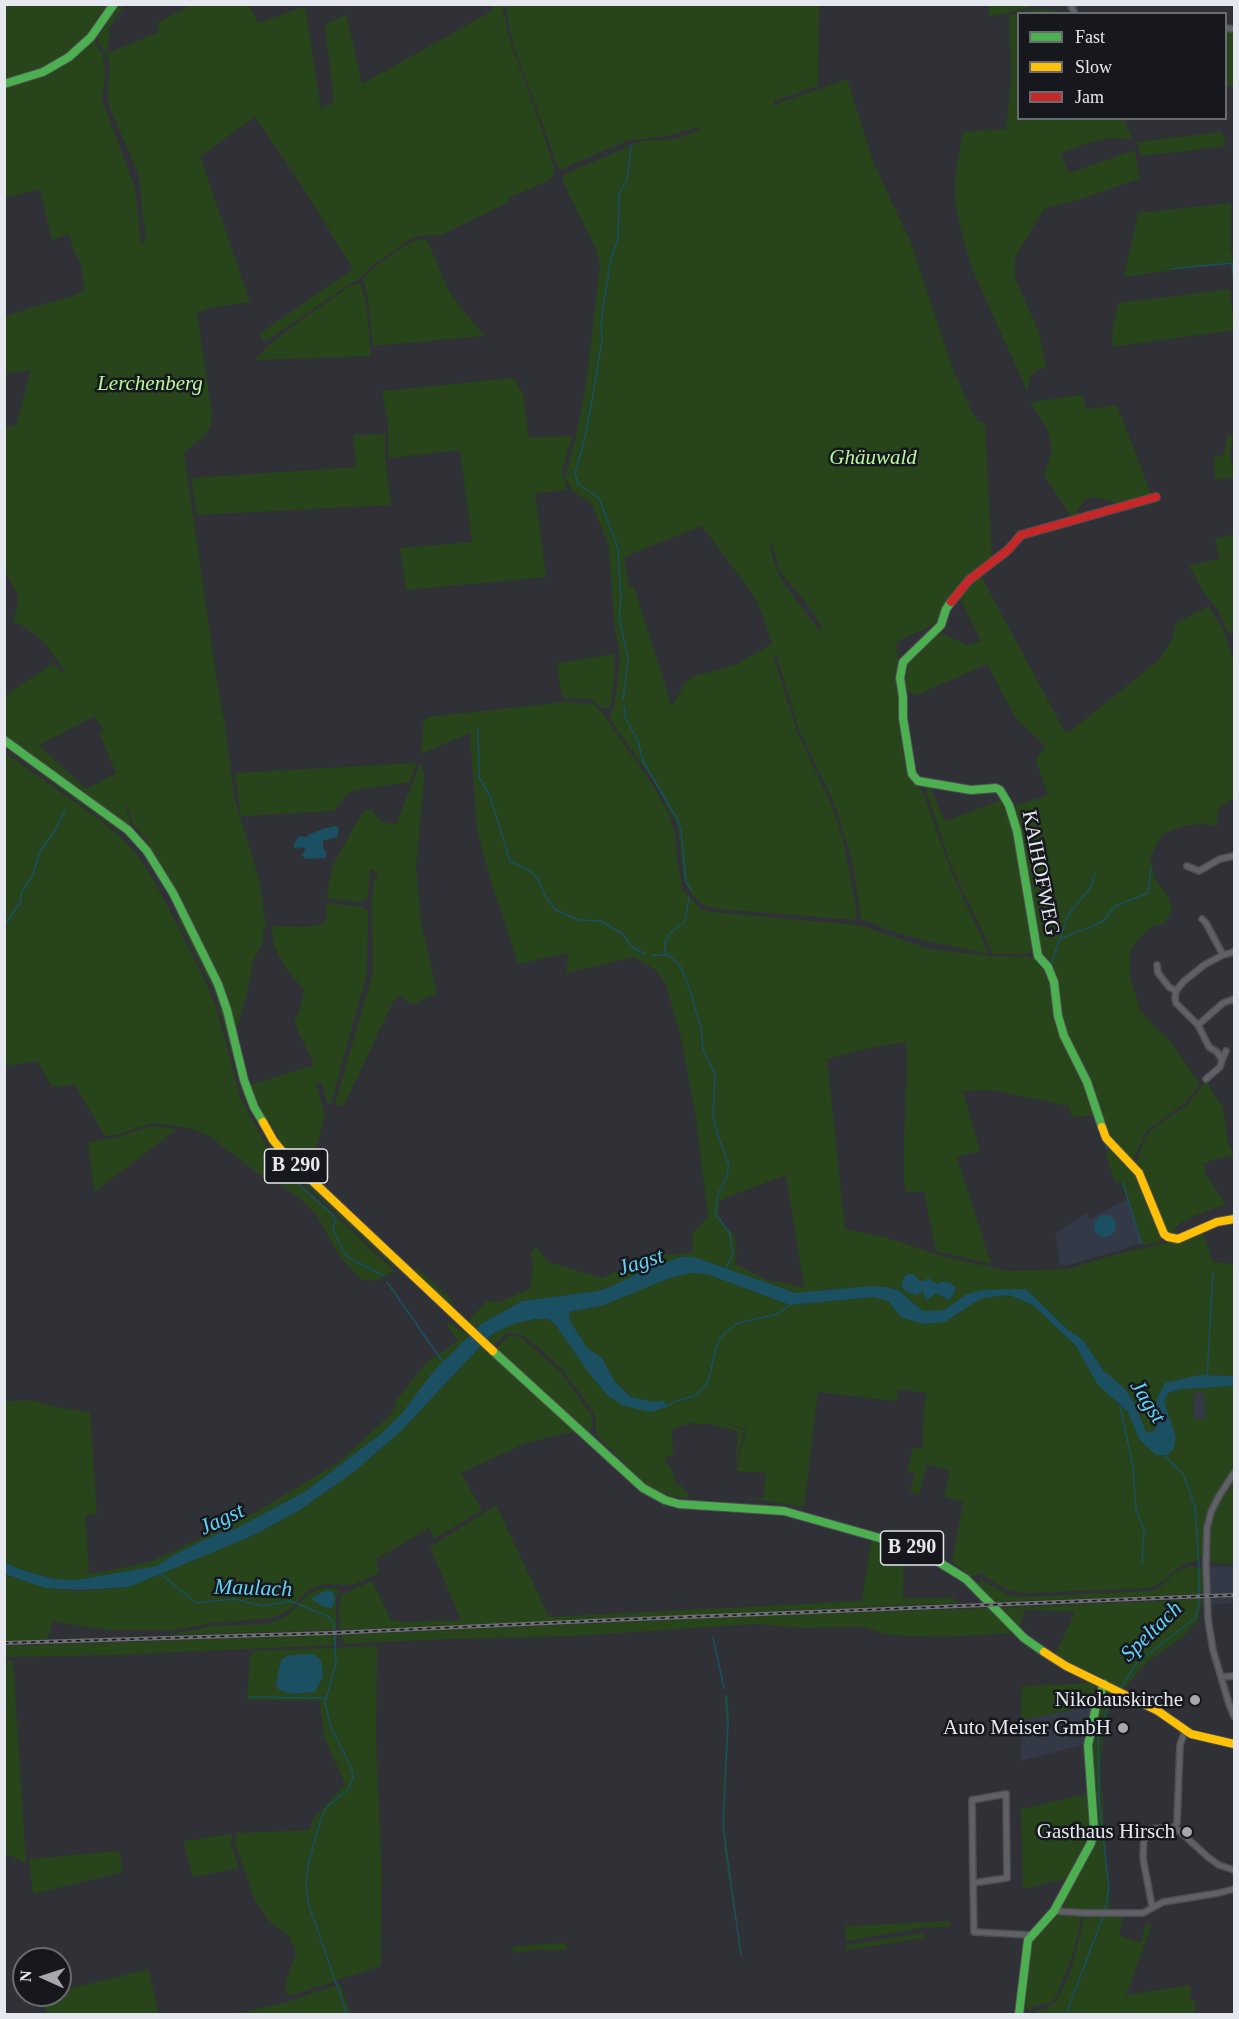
<!DOCTYPE html>
<meta charset="utf-8">
<style>
body{margin:0}
#map{position:relative;width:1239px;height:2019px;overflow:hidden;background:#303136;font-family:"Times New Roman",serif}
canvas{display:block}
.frame{position:absolute;inset:0;border:6px solid #e5e8ee;pointer-events:none}
.legend{position:absolute;left:1017px;top:12px;width:210px;height:108px;box-sizing:border-box;background:#16181d;border:2px solid #696b71;margin:0;padding:8px 10px;list-style:none;font-size:18px;color:#e5e8ee}
.legend li{display:flex;align-items:center;gap:12px;height:30px}
.legend b{width:30px;border:2px solid #696b71}
.north{position:absolute;left:12px;top:1947px;width:60px;height:60px;box-sizing:border-box;background:#16181d;border:2px solid #696b71;border-radius:50%;rotate:273deg;font-size:16px;font-weight:700;line-height:24px;text-align:center;color:#e5e8ee}
.north::after{content:'';display:block;margin:auto;width:21px;height:27px;background:#a6a8ae;clip-path:polygon(50% 0,100% 100%,50% 72%,0 100%)}
</style>
<div id="map">
<canvas width="1239" height="2019"></canvas>
<div class="frame"></div>
<ul class="legend">
<li><b style="height:8px;background:#4caf50"></b>Fast</li>
<li><b style="height:8px;background:#ffc107"></b>Slow</li>
<li><b style="height:8px;background:#c62828"></b>Jam</li>
</ul>
<div class="north">N</div>
</div>
<script>
const context = document.querySelector('canvas').getContext('2d');
context.lineJoin = 'round';
function paint(path, color) { context.fillStyle = color; context.fill(path, 'evenodd'); }
const toPath = rows => new Path2D(rows.map(r => 'M' + r).join(''));
function stroke(path, color, width, dash) { context.strokeStyle = color; context.lineWidth = width; context.lineCap = dash ? 'butt' : 'round'; context.setLineDash(dash || []); context.stroke(path); }
function label(font, color, halo, rows, align = 'center') {
  context.font = font + ' "Times New Roman",serif'; context.lineWidth = 5; context.setLineDash([]); context.textBaseline = 'middle'; context.strokeStyle = halo; context.fillStyle = color; for (const [text, x, y, turn = 0] of rows) {
    context.save(); context.translate(x, y); context.rotate((+turn || 0) * Math.PI / 180); context.textAlign = isNaN(turn) ? turn : align; if (halo) context.strokeText(text, 0, 0); context.fillText(text, 0, 0); context.restore();
  }
}
paint(toPath([
 [1127,1199,1142,1243,1066,1266,1060,1264,1055,1234,1086,1213,1090,1219],
 [1193,1393,1204,1393,1206,1419,1194,1419],
 [1227,1566,1234,1568,1234,1603,1209,1605,1208,1567],
 [1092,1706,1085,1744,1021,1761,1021,1720]
]), '#333946');
paint(toPath([
 [5,5,110,5,90,35,103,55,105,75,103,93,101,97,135,188,141,243,146,241,138,173,110,109,107,94,110,64,106,53,98,42,98,37,118,5,125,5,110,27,107,53,159,32,157,23,191,5,247,5,250,6,258,23,305,6,321,109,334,101,325,25,346,14,362,84,492,11,492,5,502,5,510,41,537,115,554,167,553,176,546,182,508,198,509,201,491,211,441,235,418,236,410,239,372,266,361,277,267,340,263,340,259,334,353,269,297,178,255,117,200,156,250,302,210,308,197,313,212,414,211,425,201,439,184,452,217,682,225,725,234,797,259,879,266,927,262,929,264,939,252,963,251,977,236,1032,147,841,133,824,127,805,126,808,131,823,129,825,5,736,5,695,54,663,62,673,65,671,43,641,23,626,13,621,18,604,18,591,15,591,5,570,5,428,16,425,31,370,5,374,5,317,29,308,70,297,84,290,82,266,72,247,70,234,52,240,40,189,5,198],
 [95,716,104,732,99,733,116,773,86,789,39,745],
 [505,5,819,5,818,86,774,101,774,105,847,79,874,164,911,243,954,372,974,416,978,421,985,423,992,561,961,586,949,598,941,621,896,642,913,779,924,795,950,869,989,954,935,943,897,933,861,919,852,859,833,801,799,730,776,654,773,656,798,734,832,806,843,839,857,914,855,920,720,909,705,906,696,900,687,886,683,875,678,827,656,785,610,719,610,715,615,703,620,658,614,621,609,548,592,504,574,492,565,478,577,432,587,379,600,263,596,249,562,180,565,174,634,144,644,141,676,139,700,130,699,127,666,136,627,141,559,170,513,44],
 [702,526,754,596,763,616,772,644,735,665,692,677,685,683,672,707,634,587,629,588,624,557],
 [770,545,773,545,779,570,813,612,822,628,818,629,782,581,773,560],
 [988,5,1025,5,1031,7,989,17],
 [1044,9,1072,13,1018,14,1018,118,1124,119,1132,139,1110,138,1091,142,1061,153,1069,173,1135,150,1139,179,1075,201,1045,208,1025,240,1015,258,1015,278,1039,332,1046,367,1036,371,1031,375,1027,391,973,271,961,231,955,200,955,177,963,132,1006,129,1011,80,1009,15,1033,10],
 [1226,32,1234,32,1234,86,1226,87],
 [1222,132,1226,146,1141,156,1137,142],
 [1231,203,1231,253,1234,253,1234,297,1232,262,1124,277,1138,213],
 [420,239,427,240,448,289,464,312,485,336,373,346,368,300,363,278,381,262,407,244],
 [360,283,366,302,371,356,255,360,268,346,293,326,350,286],
 [1230,289,1234,330,1112,347,1113,327,1118,303],
 [513,378,523,393,528,437,572,436,562,471,567,490,535,493,546,577,406,590,400,548,472,542,460,450,388,458,388,424,382,391],
 [1082,395,1087,409,1117,405,1151,494,1121,504,1094,497,1084,500,1073,519,1044,475,1051,453,1051,443,1047,429,1030,402],
 [385,434,385,458,391,505,197,515,191,478,356,467,353,435],
 [1227,435,1233,435,1230,454,1234,477,1215,480,1213,457,1224,455],
 [1234,534,1234,632,1230,633,1226,629,1218,610,1202,590,1189,565,1219,559,1215,539],
 [980,574,1065,732,1069,732,1149,668,1161,657,1172,639,1176,623,1209,606,1224,632,1234,662,1234,798,1218,809,1217,826,1204,824,1183,826,1162,835,1150,857,1155,879,1169,898,1172,909,1165,923,1151,927,1138,939,1130,953,1130,977,1141,1012,1170,1041,1200,1084,1185,1103,1146,1131,1132,1163,1112,1144,1064,1033,1057,990,1039,952,1011,807,1048,795,1036,760,1045,746,1015,717,987,664,917,695,905,690,905,661,938,632,968,645,981,641,958,594],
 [614,654,614,680,611,704,608,708,603,708,589,699,564,698,561,692,557,663],
 [564,702,593,704,601,711,654,787,669,815,675,832,677,861,683,890,701,909,711,912,859,925,930,949,990,956,1031,957,1042,962,1053,986,1056,1013,1083,1076,1095,1115,1072,1117,1068,1106,992,1090,963,1091,980,1151,957,1157,991,1264,936,1251,924,1191,906,1192,904,1180,904,1136,907,1071,906,1042,870,1048,827,1059,845,1229,884,1237,945,1257,1009,1271,1069,1269,1113,1255,1176,1241,1202,1231,1213,1262,1232,1264,1234,1272,1234,1376,1199,1375,1165,1383,1155,1415,1156,1428,1152,1432,1146,1432,1135,1404,1125,1389,1103,1370,1083,1340,1067,1329,1026,1289,956,1303,944,1310,936,1312,923,1311,898,1290,829,1289,813,1293,796,1293,694,1257,598,1291,522,1301,481,1324,475,1329,467,1323,486,1301,499,1302,530,1289,533,1263,531,1254,536,1246,548,1262,602,1278,652,1255,692,1253,693,1233,708,1217,696,1119,682,1042,666,985,657,971,634,957,566,973,568,953,518,964,492,885,477,830,470,733,421,754,423,721,428,717],
 [786,1175,804,1287,767,1280,735,1264,737,1249,734,1234,721,1223,718,1217,720,1201,730,1196],
 [908,1274,914,1274,919,1280,956,1287,953,1296,948,1300,936,1293,928,1300,925,1299,923,1291,916,1295,907,1292,901,1286,904,1277],
 [5,742,122,828,120,832,5,748],
 [4,752,97,818,121,837,136,853,154,880,205,980,217,1010,240,1097,266,1145,269,1154,394,1271,376,1281,361,1280,339,1255,316,1214,298,1197,278,1183,256,1172,209,1136,190,1128,153,1123,116,1135,105,1136,75,1085,52,1087,37,1061,5,1066],
 [421,761,424,778,416,867,421,921,437,993,411,1005,401,995,393,1002,343,1107,335,1104,373,972,372,903,374,880,379,874,370,869,368,897,359,902,327,898,329,882,333,865,361,814,371,808,377,817,386,823,396,824],
 [416,763,410,782,355,790,344,797,334,811,241,816,235,773],
 [924,785,929,785,945,821,1002,800,1011,814,1034,950,1028,954,993,954,952,868],
 [327,903,364,907,368,912,367,973,331,1103,327,1103,322,1082,316,1083,325,1114,318,1142,304,1166,298,1164,276,1138,259,1109,250,1085,314,1065,294,1022,300,1008,304,991,285,967,274,946,271,926,305,927,325,924],
 [179,916,182,917,215,985,261,1126,396,1267,395,1268,272,1153,268,1142,244,1098,215,993,177,918],
 [1206,1081,1223,1108,1228,1143,1234,1156,1218,1158,1203,1164,1206,1175,1226,1204,1191,1217,1175,1227,1177,1237,1166,1234,1135,1167,1145,1138,1151,1130,1187,1105],
 [151,1126,177,1129,94,1192,88,1142,115,1138],
 [1110,1149,1134,1170,1161,1232,1162,1238,1159,1242,1143,1245,1121,1182,1115,1181,1113,1176,1106,1153],
 [416,1267,449,1297,457,1310,414,1272],
 [690,1273,707,1274,790,1305,873,1297,888,1301,901,1317,945,1322,972,1304,984,1298,1009,1295,1033,1305,1076,1346,1087,1366,1120,1406,1128,1412,1139,1439,1176,1437,1164,1402,1168,1393,1183,1389,1234,1386,1234,1469,1207,1510,1203,1533,1203,1554,1199,1560,1181,1565,1159,1584,1149,1588,1024,1593,1005,1589,980,1573,971,1577,952,1561,963,1502,944,1496,950,1471,927,1464,919,1495,910,1491,915,1474,907,1472,913,1447,922,1449,924,1406,927,1393,898,1389,897,1401,818,1392,804,1507,754,1499,733,1498,763,1498,766,1473,736,1471,746,1430,715,1418,744,1431,735,1469,738,1432,708,1423,695,1425,694,1422,672,1429,673,1455,664,1458,673,1472,677,1486,681,1485,690,1498,670,1496,653,1489,640,1479,599,1438,596,1433,596,1418,587,1403,562,1369,537,1346,522,1335,516,1333,507,1333,494,1344,488,1339,493,1334,512,1324,535,1319,548,1319,555,1324,588,1372,607,1395,654,1402,631,1397,615,1382,602,1358,587,1348,570,1321,569,1312,604,1305,667,1279],
 [1193,1393,1204,1393,1206,1419,1194,1419],
 [450,1323,470,1336,432,1373,402,1413,383,1432,306,1491,237,1528,223,1531,173,1555,157,1567,77,1580,54,1579,22,1570,5,1562,5,1401,32,1400,56,1407,90,1412,97,1514,85,1515,89,1574,118,1569,152,1561,256,1512,339,1462,392,1413,397,1399,426,1363,458,1341,447,1326],
 [512,1335,520,1337,561,1372,591,1415,593,1425,590,1431,587,1433,497,1348,505,1339],
 [481,1346,487,1352,487,1355,490,1353,577,1432,557,1435,524,1444,461,1473,482,1510,434,1539,429,1528,375,1560,380,1572,352,1585,325,1584,308,1590,289,1610,271,1618,212,1623,174,1630,107,1630,52,1621,50,1633,44,1642,5,1641,4,1574,45,1588,81,1591,129,1587,252,1536,300,1510,355,1471,400,1432],
 [1234,1481,1234,1564,1209,1562,1212,1517,1218,1503],
 [496,1505,549,1617,862,1601,871,1539,904,1550,903,1598,954,1598,958,1603,340,1630,339,1610,341,1595,372,1581,391,1620,406,1622,461,1620,430,1547],
 [1188,1567,1199,1567,1202,1569,1203,1594,994,1602,977,1583,981,1580,1009,1595,1021,1597,1151,1591,1158,1589,1174,1573],
 [322,1588,336,1588,339,1591,336,1597,336,1630,169,1635,213,1626,267,1624,285,1617,310,1593],
 [1203,1599,1198,1620,1186,1634,1145,1664,1124,1689,1055,1655,1075,1612,1025,1610,1019,1628,998,1608],
 [990,1608,1014,1633,947,1637,908,1636,884,1634,864,1627,803,1628,756,1624,574,1636,448,1639,344,1644,341,1635,757,1616],
 [337,1635,336,1644,334,1645,111,1655,5,1657,5,1646],
 [377,1646,376,1742,382,1871,381,1966,289,1996,285,1992,286,1980,296,1953,289,1936,269,1921,254,1898,235,1844,236,1833,310,1830,313,1819,345,1784,324,1737,320,1701,247,1700,250,1658,254,1651],
 [281,1660,322,1680,315,1692,293,1694,279,1690,276,1684],
 [4,1661,13,1661,26,1863,6,1854,4,1823],
 [1088,1683,1093,1684,1095,1687,1092,1706,1021,1720,1022,1686],
 [1105,1691,1110,1691,1117,1696,1108,1714,1103,1737,1100,1769,1110,1911,1067,1909,1064,1906,1066,1898,1092,1848,1093,1734,1101,1696],
 [724,1695,728,1695,729,1720,724,1793,725,1834,742,1959,724,1851,723,1789,727,1724],
 [1088,1794,1091,1823,1090,1833,1070,1878,1023,1889,1021,1809],
 [232,1834,231,1844,239,1868,193,1877,183,1841],
 [119,1851,123,1872,33,1894,29,1859],
 [1056,1914,1082,1916,1072,1957,1055,1998,1050,2003,1032,2007,1030,2011,1024,2006,1026,1964,1032,1938,1037,1931],
 [1085,1915,1123,1917,1119,1935,1142,1943,1145,1924,1152,1925,1126,1995,1191,1985,1190,2000,1195,2000,1195,2014,1034,2014,1035,2011,1046,2009,1057,2000,1072,1967],
 [950,1921,950,1927,926,1927,846,1941,845,1926],
 [924,1933,925,1938,846,1950,845,1945],
 [565,1943,567,1950,538,1950,514,1953,512,1947,541,1944],
 [148,1969,159,2014,46,2014,44,1995,60,1995,60,1991],
 [340,1984,351,2014,234,2014,284,2003]
]), '#27441a');
paint(toPath([
 [336,826,339,829,337,837,323,841,323,848,327,853,325,858,305,859,302,855,305,850,305,848,300,847,297,849,294,847,295,842,299,836,306,837,310,834,326,828],
 '1094 1226a11 11 0 1 1 22 0a11 11 0 1 1-22 0Z',
 [681,1257,694,1257,796,1293,870,1286,885,1287,898,1290,923,1311,944,1310,967,1294,983,1290,1026,1289,1067,1329,1083,1340,1103,1370,1125,1389,1135,1404,1146,1432,1152,1432,1156,1428,1157,1398,1165,1383,1199,1375,1234,1376,1234,1386,1183,1389,1168,1393,1164,1402,1176,1437,1173,1450,1167,1455,1156,1455,1139,1439,1128,1412,1097,1384,1076,1346,1033,1305,1009,1295,984,1298,972,1304,945,1322,923,1324,901,1317,888,1301,873,1297,790,1305,707,1274,690,1273,667,1279,604,1305,569,1312,570,1321,587,1348,602,1358,615,1382,631,1397,654,1402,664,1400,666,1407,651,1412,624,1406,607,1395,588,1372,555,1324,548,1319,535,1319,513,1324,492,1334,400,1432,355,1471,300,1510,252,1536,129,1587,81,1590,45,1588,5,1574,4,1562,22,1570,54,1579,77,1580,157,1566,173,1555,223,1531,237,1528,306,1491,383,1432,402,1413,432,1373,481,1324,522,1301,598,1291,610,1287,647,1269],
 [908,1274,914,1274,919,1280,923,1281,928,1278,937,1284,940,1282,949,1282,956,1287,953,1296,949,1300,936,1293,928,1300,925,1299,923,1291,916,1295,907,1292,901,1286,904,1277],
 [326,1590,333,1592,335,1600,332,1608,324,1607,311,1599],
 [313,1654,321,1660,323,1676,315,1692,293,1694,279,1690,276,1684,281,1660,289,1655]
]), '#1a5062');
stroke(toPath([
 [1075,4,1077,8],
 [1171,269,1232,263,1234,282],
 [623,700,628,659,619,617,621,599,618,548,599,498,578,484,575,474,586,433,595,383,602,340,601,321,611,259,618,239,619,194,627,180,631,145],
 [624,706,626,719,638,741,643,761,677,819,681,830,686,882,691,890],
 [478,729,479,777,490,796,510,861,532,872,538,879,545,896,556,910,579,920,601,921,621,933,634,948,645,954],
 [689,897,685,922,671,932,665,941,665,952,680,966,690,990,701,1029,703,1049,715,1074,713,1115,718,1136,729,1165,726,1178,718,1194,715,1213,730,1234,733,1255,726,1267],
 [4,925,20,903,22,891,33,875,39,853,56,829,66,809],
 [1059,939,1093,926,1103,921,1115,906,1148,893,1151,867],
 [652,955,666,955],
 [1051,964,1068,915,1090,888,1095,874],
 [1104,1140,1107,1150],
 [296,1182,333,1215,335,1221,333,1230,345,1254,351,1259,383,1275],
 [1123,1183,1141,1243],
 [387,1282,443,1362],
 [1207,1377,1213,1273],
 [1120,1406,1133,1467,1136,1509,1144,1530,1142,1564],
 [665,1407,676,1401,695,1396,708,1382,715,1352,719,1340,727,1331,738,1323,778,1314,791,1304],
 [161,1574,196,1603,234,1599,263,1606,291,1601,327,1616,334,1623,336,1663,325,1703,331,1727,352,1770,353,1778,348,1790,327,1807,321,1819,308,1864,306,1885,308,1903,347,2014],
 [713,1637,724,1688],
 [1121,1688,1137,1663,1195,1618,1199,1603,1199,1568,1195,1506,1183,1474,1164,1455],
 [726,1696,728,1723,723,1826,741,1955],
 [249,1697,325,1698],
 [1105,1910,1109,1889,1099,1800,1098,1733,1108,1708,1117,1695],
 [1066,2014,1104,1914]
]), '#1a5062', 1.5);
const street = toPath([
 [1070,4,1075,14],
 [1226,28,1234,29],
 [1187,866,1199,871,1220,859,1234,856],
 [1202,919,1206,923,1223,955],
 [1157,965,1158,973,1169,987,1176,991],
 [1198,1025,1223,1003,1234,999],
 [1226,1051,1222,1060,1217,1052,1209,1047,1198,1025,1176,1003,1175,998,1176,991,1183,982,1204,965,1223,955,1234,952],
 [1206,1079,1220,1067,1222,1060],
 [1234,1473,1219,1496,1211,1512,1207,1528,1206,1564,1208,1619,1213,1650,1229,1704,1234,1716],
 [1221,1677,1234,1676],
 [1175,1827,1209,1858,1219,1865,1234,1870],
 [973,1883,1007,1878,1006,1794,972,1800,973,1883,974,1932,1031,1935],
 [1152,1906,1143,1858,1144,1835,1145,1831,1149,1829,1175,1827,1177,1823,1180,1745,1185,1731],
 [1054,1911,1085,1913,1143,1913,1163,1902,1219,1893,1234,1889]
]);
const fast = toPath([
 [4,84,43,72,69,57,91,37,114,4],
 [951,602,946,609,941,625,903,662,900,678,903,697,903,718,912,774,918,781,971,790,996,788,1000,790,1009,805,1017,831,1038,956,1048,967,1054,982,1058,1016,1064,1036,1087,1082,1102,1127],
 [4,740,128,830,147,851,173,893,218,984,227,1010,244,1080,254,1107,263,1122],
 [493,1351,643,1488,665,1500,679,1504,784,1511,901,1544,924,1553,966,1579,1024,1638,1044,1652],
 [1019,2014,1028,1940,1054,1911,1091,1843,1094,1828,1088,1745,1096,1706,1104,1684]
]);
const slow = toPath([
 [263,1122,273,1140,287,1157,493,1351],
 [1102,1127,1106,1138,1139,1173,1164,1234,1168,1237,1178,1239,1217,1222,1234,1219],
 [1044,1652,1066,1666,1158,1711,1191,1734,1234,1744]
]);
const jam = toPath([
 [951,602,969,580,1008,550,1021,535,1156,497]
]);
stroke(street, '#4e4f54', 8);
stroke(fast, '#4e4f54', 10);
stroke(slow, '#4e4f54', 10);
stroke(jam, '#4e4f54', 10);
stroke(street, '#606166', 5);
stroke(fast, '#4caf50', 8);
stroke(slow, '#ffc107', 8);
stroke(jam, '#c62828', 8);
const rail = toPath([
 [4,1643,331,1633,612,1620,1234,1595]
]);
stroke(rail, '#6e6f72', 4);
stroke(rail, '#16181d', 1.5, [4.5]);
for (const [x, y, r, color] of [
 [1195,1700,6,"#a6a8ae"],
 [1123,1728,6,"#a6a8ae"],
 [1187,1832,6,"#a6a8ae"]
]) { const dot = new Path2D(); dot.arc(x, y, r, 0, 2 * Math.PI); context.fillStyle = color; context.fill(dot); stroke(dot, '#16181d', 2); }
for (const [x, y, w] of [
 [296,1166,63],
 [912,1548,63]
]) { const box = new Path2D(); box.roundRect(x - w / 2, y - 17, w, 34, 4.5); context.fillStyle = '#16181d'; context.fill(box); stroke(box, '#e5e8ee', 1.5); }
label('bold 20px', '#e5e8ee', null, [
 ["B 290",296,1166],
 ["B 290",912,1548]
]);
label('italic 21px', '#b7fa9b', '#16181d', [
 ["Lerchenberg",150,384],
 ["Ghäuwald",873,458]
]);
label('21px', '#e5e8ee', '#16181d', [
 ["KAIHOFWEG",1040,873,79]
]);
label('21px', '#e5e8ee', '#16181d', [
 ["Nikolauskirche",1183,1700],
 ["Auto Meiser GmbH",1111,1728],
 ["Gasthaus Hirsch",1175,1832]
], 'right');
label('italic 22px', '#63d1f6', '#16181d', [
 ["Jagst",641,1263,-17],
 ["Jagst",1147,1402,58],
 ["Jagst",222,1520,-25],
 ["Maulach",253,1589,2],
 ["Speltach",1152,1632,-44]
]);
</script>
